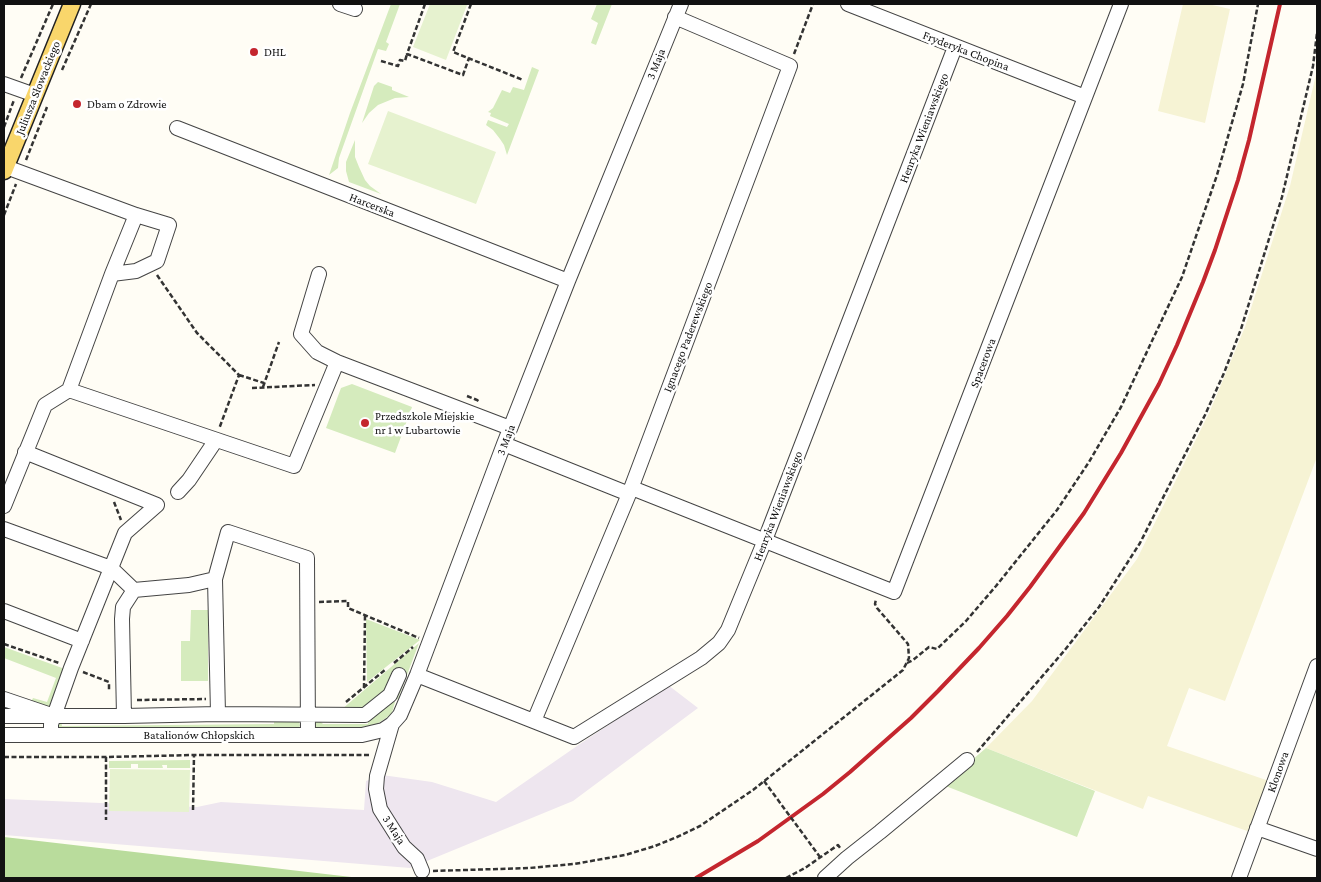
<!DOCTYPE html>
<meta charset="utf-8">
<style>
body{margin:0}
#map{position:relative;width:1321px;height:882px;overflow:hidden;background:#fffdf5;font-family:"Crimson Pro",serif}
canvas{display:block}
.frame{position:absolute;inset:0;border:5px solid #111;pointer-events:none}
</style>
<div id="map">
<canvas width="1321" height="882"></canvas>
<div class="frame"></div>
</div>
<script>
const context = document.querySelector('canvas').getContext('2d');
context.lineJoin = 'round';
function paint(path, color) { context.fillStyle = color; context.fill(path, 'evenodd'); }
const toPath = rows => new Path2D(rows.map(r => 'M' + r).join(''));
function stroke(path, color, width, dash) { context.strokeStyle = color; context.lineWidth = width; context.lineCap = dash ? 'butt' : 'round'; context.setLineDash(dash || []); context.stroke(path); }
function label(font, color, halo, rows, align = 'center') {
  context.font = font + ' "Crimson Pro",serif'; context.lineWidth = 5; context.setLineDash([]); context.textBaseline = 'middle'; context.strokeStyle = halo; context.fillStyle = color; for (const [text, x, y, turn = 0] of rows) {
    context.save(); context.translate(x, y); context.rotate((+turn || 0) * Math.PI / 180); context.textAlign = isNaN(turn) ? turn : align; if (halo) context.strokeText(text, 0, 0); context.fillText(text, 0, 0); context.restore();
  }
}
paint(toPath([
 [668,685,698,708,573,801,410,868,4,835,4,799,197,807,221,802,364,810,366,781,382,775,432,782,496,802,577,746]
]), '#eee6ef');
paint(toPath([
 [1183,4,1208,4,1230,9,1205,123,1158,111],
 [1317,70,1317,457,1225,701,1189,688,1167,746,1269,781,1250,832,1148,796,1143,809,986,748,1032,701,1137,559,1210,411,1245,327,1290,186]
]), '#f6f3d4');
paint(toPath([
 [391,4,400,4,386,42,389,44,386,51,378,49,339,158,338,168,329,175,350,113],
 [597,4,612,4,596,45,591,43,598,23,591,19],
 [532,67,539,70,507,155,504,145,500,139,493,130,486,125,488,120,507,127,509,124,490,116,491,113,488,112,493,108,502,90,510,93,513,87,524,90],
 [378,82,392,87,392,90,409,97,395,98,378,105,369,113,362,123,374,86],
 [355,140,355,157,359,167,365,180,370,186,381,194,349,182,346,171,346,162],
 [352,384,412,407,395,453,326,428,341,388],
 [191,610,208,610,208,681,181,681,181,641,190,641],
 [366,619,420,640,367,682],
 [419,643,398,699,396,699,405,675,393,671,385,695,364,711,341,710],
 [4,647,65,669,50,707,46,709,30,704,33,698,47,702,56,678,4,658],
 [387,701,395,702,392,713,386,718,375,725,363,727,319,729,313,728,311,721,317,718,323,724,368,724,368,718],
 [274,718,299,721,300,726,298,728,294,729,59,729,57,727,58,722,61,720,62,726,274,724],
 [986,748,1095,791,1077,837,943,785],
 [190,760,190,768,167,768,167,765,162,765,163,768,138,768,138,764,131,764,131,768,109,768,109,761]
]), '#d5ebbd');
paint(toPath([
 [4,837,360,878,4,878]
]), '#b9dc9c');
paint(toPath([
 [430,4,465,4,467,5,446,60,413,47],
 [388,111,496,152,476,204,368,164],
 [110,769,190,770,189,812,109,811]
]), '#e6f2cf');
const minor = toPath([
 [340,4,355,9],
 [848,4,1085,97],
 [4,84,35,95],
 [177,128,568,281],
 [6,167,136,215,169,225,157,261,136,271,112,274],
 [319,274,301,334,317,352,337,362,510,428],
 [69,390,294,466,337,362],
 [504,444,629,494],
 [25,452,157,505,125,533,71,668,54,716,51,724,51,735],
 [632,488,894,592,1121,4],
 [178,492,189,480,216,440],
 [4,506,45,405,69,390,112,274,136,215],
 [4,529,111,568,134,590,189,585,215,579],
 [4,611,82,641],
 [417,675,574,737,701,658,719,643,728,630,765,540,955,47],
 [4,699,54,716,124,716,218,714,365,715,390,695,399,675],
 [218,714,215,579,228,532,307,558,308,735],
 [4,716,43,716],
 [124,716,122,619,123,607,134,590],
 [534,721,629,494,790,66,675,17],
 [4,735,362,735,383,730,392,724],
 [1257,828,1317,849],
 [422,871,417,859,404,847,380,809,376,789,377,776,392,724,400,715,417,675,504,444,568,281,681,4],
 [825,878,847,858,880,832,967,760],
 [1239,878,1317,666]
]);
const major = toPath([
 [4,171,72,4]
]);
stroke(minor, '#444', 16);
stroke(major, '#222', 19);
stroke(toPath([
 [425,4,407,54,463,75,469,58],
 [471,4,453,52,523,80],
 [794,54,813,4],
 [381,61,398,66,400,60,405,61,407,54],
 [62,70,91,4],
 [21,78,53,4],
 [4,127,14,100],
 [26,160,47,107],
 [4,215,16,184],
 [157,275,197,333,239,375,219,429],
 [239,375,264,383],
 [263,387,279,342],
 [252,388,315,385],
 [467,396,477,400,480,402],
 [114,502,121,520],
 [319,602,348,601,348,608,419,638],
 [4,644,59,663],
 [394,663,413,647],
 [907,663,913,660,929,647,937,649,966,621,996,586,1057,510,1089,462,1121,407,1182,277,1217,175,1243,84,1258,4],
 [83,672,109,682,109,691],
 [364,688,365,615],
 [137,700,206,699],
 [346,702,386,669],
 [977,752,1064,651,1099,607,1140,543,1205,415,1224,373,1241,329,1282,197,1313,66,1317,33],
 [4,757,106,757,194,755,370,755],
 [106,757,106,820],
 [193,810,194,755],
 [433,871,529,868,574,864,625,855,655,846,677,837,700,826,753,790,903,670,909,658,908,644,877,608,875,604,876,599],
 [786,878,805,868,838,845,841,849]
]), '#333', 2.5, [5, 2.5]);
stroke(minor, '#fff', 14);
stroke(major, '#f9d66b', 16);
stroke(toPath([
 [696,878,758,841,823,794,850,772,911,718,938,691,979,648,1007,616,1030,587,1084,513,1121,453,1159,384,1177,345,1203,282,1215,250,1238,180,1249,140,1280,4]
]), '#c4262e', 4);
stroke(toPath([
 [764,781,820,857]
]), '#333', 2.5, [5, 2.5]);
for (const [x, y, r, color] of [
 [254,52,5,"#c4262e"],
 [77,104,5,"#c4262e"],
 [365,423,5,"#c4262e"]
]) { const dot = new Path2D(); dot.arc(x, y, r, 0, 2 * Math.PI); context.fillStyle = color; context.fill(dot); stroke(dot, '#fff', 2); }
label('12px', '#111', '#fff', [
 ["Fryderyka Chopina",966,51,21],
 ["3 Maja",656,64,-68],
 ["Juliusza Słowackiego",38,88,-68],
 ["Henryka Wieniawskiego",924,128,-69],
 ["Harcerska",372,205,21],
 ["Ignacego Paderewskiego",688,337,-69],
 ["Spacerowa",983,363,-69],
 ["3 Maja",506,440,-69],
 ["Henryka Wieniawskiego",778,506,-69],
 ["Batalionów Chłopskich",199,735],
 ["Klonowa",1278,772,-70],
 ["3 Maja",394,830,57]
]);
label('12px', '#111', '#fff', [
 ["DHL",264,52],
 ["Dbam o Zdrowie",87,104],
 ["Przedszkole Miejskie",375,416],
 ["nr 1 w Lubartowie",375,430]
], 'left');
</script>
